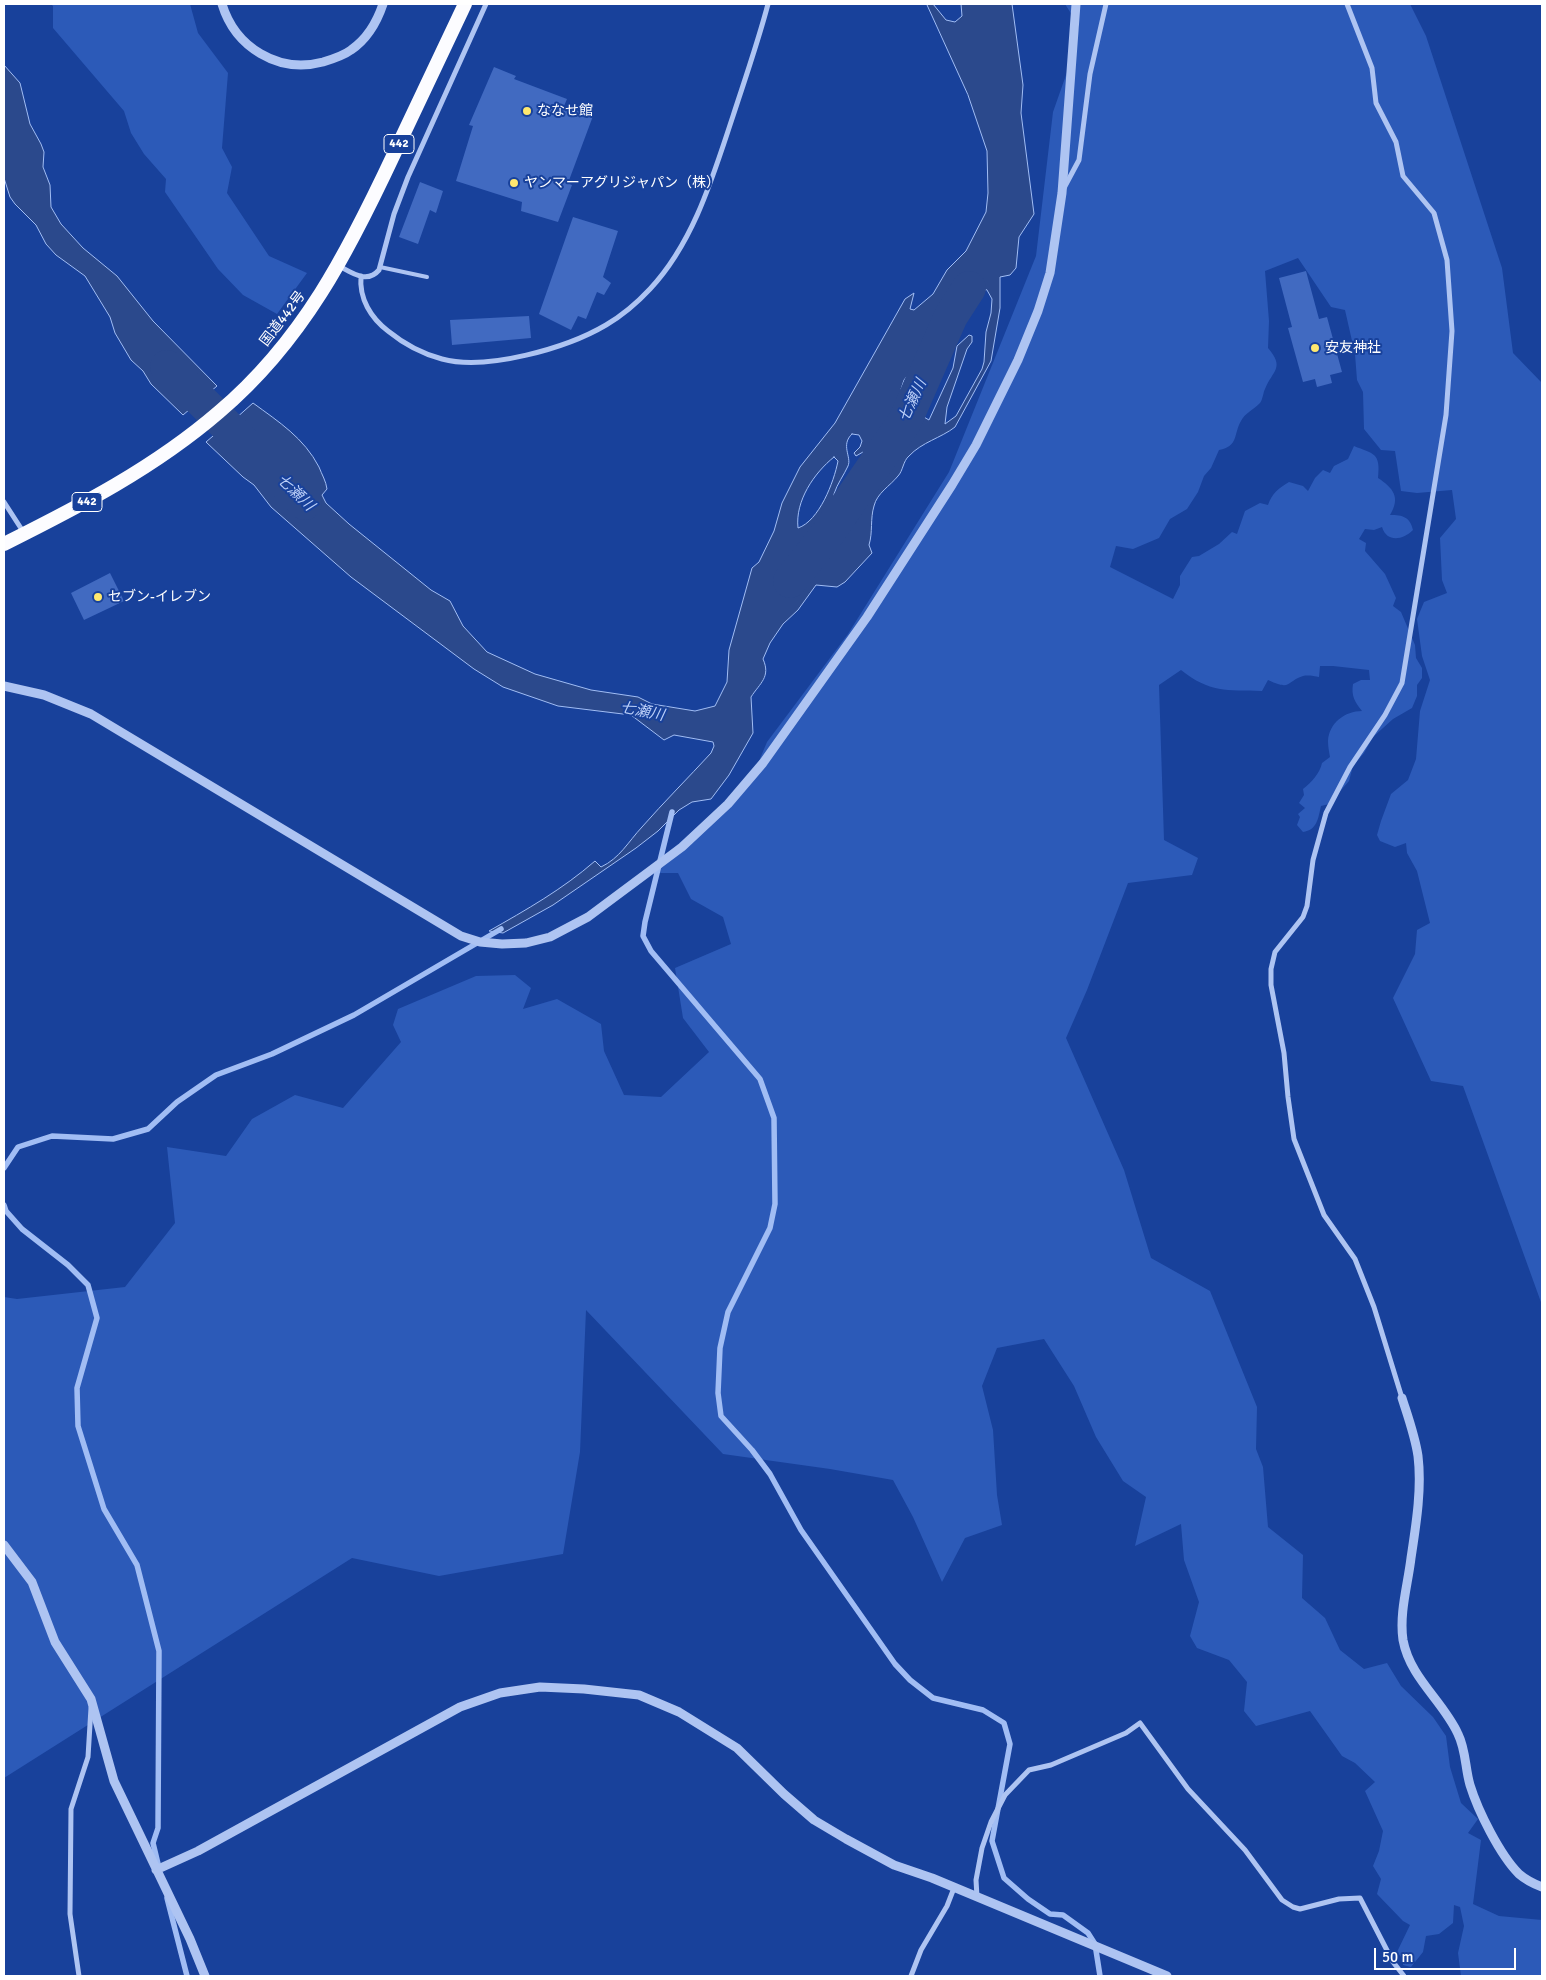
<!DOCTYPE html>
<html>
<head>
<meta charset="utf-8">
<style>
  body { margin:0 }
  #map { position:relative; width:1546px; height:1980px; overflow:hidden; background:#18419b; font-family:Signika,sans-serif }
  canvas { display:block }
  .frame { position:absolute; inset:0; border:5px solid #fff; pointer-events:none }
  .scale { position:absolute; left:1374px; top:1948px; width:142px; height:22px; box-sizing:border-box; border:2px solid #fff; border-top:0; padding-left:6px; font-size:15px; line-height:18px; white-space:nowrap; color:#fff; -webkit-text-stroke:4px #18419b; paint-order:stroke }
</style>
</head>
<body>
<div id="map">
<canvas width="1546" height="1980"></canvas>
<div class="frame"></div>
<div class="scale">50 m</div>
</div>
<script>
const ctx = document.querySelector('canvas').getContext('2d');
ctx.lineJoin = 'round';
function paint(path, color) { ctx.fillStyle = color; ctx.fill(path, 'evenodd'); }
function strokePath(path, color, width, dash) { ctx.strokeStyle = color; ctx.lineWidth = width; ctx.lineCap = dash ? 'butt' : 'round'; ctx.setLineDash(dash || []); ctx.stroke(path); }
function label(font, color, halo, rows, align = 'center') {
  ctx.font = font + ' Signika,"Noto Sans JP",sans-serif'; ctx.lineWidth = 4; ctx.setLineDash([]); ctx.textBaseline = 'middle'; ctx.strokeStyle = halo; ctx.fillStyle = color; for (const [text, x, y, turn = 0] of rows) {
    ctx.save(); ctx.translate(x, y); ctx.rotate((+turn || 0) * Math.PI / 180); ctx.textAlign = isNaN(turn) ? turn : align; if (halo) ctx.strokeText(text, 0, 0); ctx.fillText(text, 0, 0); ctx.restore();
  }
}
const green = new Path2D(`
  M51,4H190L198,33L228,73L222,148L232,167L227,193L269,256L307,273L277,314L243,295L218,269L165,192L166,179L144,154L131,133L124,111L53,28V6Z
  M1065,4H1410L1426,36L1502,268L1513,353L1542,383V1305L1463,1086L1431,1081L1393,998L1415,954L1417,930L1430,923L1417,871L1407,853L1406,843L1395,847L1380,841L1377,835L1381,821L1391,794L1408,780L1416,759L1420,711L1430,680L1422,656L1417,619L1424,602L1447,593L1442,580L1440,538L1456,519L1452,490L1417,493L1401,491L1395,451L1381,450L1364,429L1363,392L1357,380L1355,354L1345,310L1331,307L1298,258L1265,271L1269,321L1268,348C1285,368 1273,370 1265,389C1263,393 1263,399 1260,403C1253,410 1245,413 1241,421C1233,435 1239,446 1219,450L1211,468L1204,476L1198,492L1187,509L1170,519L1159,538L1133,549L1116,546L1110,567L1173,599L1180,585V576L1192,557L1199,556L1219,544L1232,532L1237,534L1245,511L1260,503L1268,505C1272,493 1279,488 1289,482L1303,486L1308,491L1315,478L1323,470L1330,473L1334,466L1348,459L1354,446C1373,454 1381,452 1378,478C1393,488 1401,497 1390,515C1403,515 1410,517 1413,530C1403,540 1387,543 1382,527L1374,530L1365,529L1359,539L1366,543L1365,551L1385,574L1396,598L1393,606L1401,612L1415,645L1416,658L1422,668V678L1417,685V696L1412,708L1393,719L1373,737L1364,753L1353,766L1349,781L1329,804L1321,806C1318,819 1317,830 1303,832L1297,825L1300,817L1298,814L1305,808L1299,803L1304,795L1303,789C1311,783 1320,773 1322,763L1330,757C1329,752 1328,746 1328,741C1329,723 1345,711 1362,711C1355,702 1351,696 1353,684L1361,680H1370L1369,670L1333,666H1320L1319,677C1314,676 1308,675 1303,676C1285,682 1292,691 1268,680L1262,691C1226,690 1210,693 1181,670L1159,685L1164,840L1198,858L1192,875L1128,883L1087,990L1066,1038L1124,1170L1151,1258L1210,1291L1257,1407L1256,1449L1263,1467L1268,1527L1303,1555L1302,1598L1325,1618L1340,1650L1364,1669L1387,1663L1401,1686L1433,1717L1446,1736L1450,1767L1461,1803L1478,1819L1468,1833L1481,1840L1473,1904L1499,1916L1542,1920V1976H1461L1458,1953L1464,1926L1460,1907L1454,1905L1453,1923L1439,1934L1426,1936L1423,1952L1411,1967L1403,1965L1402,1958L1397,1952L1410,1925L1403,1921L1377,1894L1381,1879L1373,1866L1379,1851L1383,1831L1365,1791L1375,1782L1355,1763L1342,1756L1310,1711L1256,1726L1244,1711L1247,1682L1229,1660L1197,1648L1190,1636L1199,1602L1184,1560L1181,1524L1135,1546L1146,1497L1123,1481L1096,1437L1074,1386L1044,1339L997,1348L982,1386L993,1430L997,1495L1002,1525L965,1538L942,1582L913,1517L893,1480L830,1469L723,1454L586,1310L580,1452L563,1554L439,1576L352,1558L4,1778V1297L17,1299L125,1287L175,1223L167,1147L226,1156L252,1119L295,1095L343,1108L401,1042L393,1025L398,1009L476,976L515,975L531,988L523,1009L557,999L601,1024L604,1051L624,1095L661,1097L709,1052L683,1018L675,968L731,944L723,917L691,899L678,873H655L653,866L751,780L767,742L848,634L949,472L1036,256L1053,112L1072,58L1079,26Z`);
const water = new Path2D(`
  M927,4H933L946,20L955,22L962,16L961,4H1012L1023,85L1021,113L1034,214L1019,237L1016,268L1010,275L1000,277V308L991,361L955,427C941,438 922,442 909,456C903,461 903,471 898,476C890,486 877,493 874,506C870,519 873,532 869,545L872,553L845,582L837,587L816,585L798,610L783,624L770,643L763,659C771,677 760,683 751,697L753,733L729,775L711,799L692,802L679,810L658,831L636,848L553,905L503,933L489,931C526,910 563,889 595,861L601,867C620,858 628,842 642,827C664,802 688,778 711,753L714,746L713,742L674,735L664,740L631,715L558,706L503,687L474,669L351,577L271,507L254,485L243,477L206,442L220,430L255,463L285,477L286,471L283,461L235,419L253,403C279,422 304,438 319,467C322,475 326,481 327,489L322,495L326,503L349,524L431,590L450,601L463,626L487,652L535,674L591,690L638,697L652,704L695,711L715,706L727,682L729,650L752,568L759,562L774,531L782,503L800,467L835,423L905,299L914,293L910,309L914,310L933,294L947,270L966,251L986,212L988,193L987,151L968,95ZM987,290L992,299L991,313L986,332L984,362L982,369L956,416L945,424L947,407L967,349L972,342V336L969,335L957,346L953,368L929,420C915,413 909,401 901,389L904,380L961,307L977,292ZM852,434L859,435L862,441L860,447L854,453L856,456L863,452L866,458L852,511L818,570L813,572L810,569L811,563C818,545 827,528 832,509C834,504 833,499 834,494C837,484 844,475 848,466C852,457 840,445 852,434ZM834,457L838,461C834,482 819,521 798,528C795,501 814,473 834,457Z
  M4,65L20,83L30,124L41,144L44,152L43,167L50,185L51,207L61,224L83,248L117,276L153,321L217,386L183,415L151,384L143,371L131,360L115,333L110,317L85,276L56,255L46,244L36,225L15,204L10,197L4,178Z`);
const stream = new Path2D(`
  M672,812L645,922L643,936L651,951L760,1079L774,1118L775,1204L770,1228L728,1312L720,1348L718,1393L721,1416L752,1450L770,1474L801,1530L895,1664L910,1680L933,1698L983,1710L1004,1723L1010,1744L992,1841L1004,1878L1028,1899L1050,1914L1063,1915L1088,1933L1095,1944L1100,1976
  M4,1168L18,1147L52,1136L113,1139L148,1129L177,1102L216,1075L272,1054L354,1015L501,929
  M4,1205L6,1211L22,1229L68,1265L88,1285L97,1318L77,1388L78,1426L104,1509L137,1565L159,1651L158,1828L153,1843L159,1868
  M167,1898L187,1976`);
const river = new Path2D(`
  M167,367L305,503
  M790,581L828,533L905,421L951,316L969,288`);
const building = new Path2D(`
  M494,67L516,76L514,79L567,99L564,106L593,116L568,183L572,185L558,222L521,211L522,202L456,181L473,126L469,125Z
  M420,182L443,191L436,213L430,210L418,244L399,237Z
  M573,217L618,231L603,277L611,283L604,295L597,292L586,319L578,316L571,330L539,314Z
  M1306,271L1319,319L1327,317L1342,372L1330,375L1332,383L1317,387L1315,379L1303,382L1288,328L1292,327L1279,278Z
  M529,316L531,338L452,345L450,320Z
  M110,573L124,601L84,620L71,593Z`);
const service = new Path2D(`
  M380,267L427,277`);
const minor = new Path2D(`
  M1347,4L1372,68L1376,103L1396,142L1403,176L1434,213L1447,260L1452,331L1446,415L1402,683L1385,715L1350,767L1326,813L1313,860L1307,906L1303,917L1275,952L1271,969V985L1284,1053L1288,1097L1294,1139L1324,1215L1355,1259L1374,1307L1402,1398
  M1064,188L1079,160L1090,74L1106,4
  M339,266C352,273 367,284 379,270L394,214L408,177L486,4
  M361,276C359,299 371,318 388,331C404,344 423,354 442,359C487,371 567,348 606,325C623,315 637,303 650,289C694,242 713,176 733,116C745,79 758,42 768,4
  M4,502L24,533
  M977,1897L976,1880L982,1848L991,1822L1005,1795L1029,1770L1051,1765L1126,1733L1140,1723L1188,1789L1245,1850L1282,1900L1293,1907L1300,1909L1339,1899L1360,1898L1393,1962L1404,1976
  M79,1976L70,1914L71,1809L88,1757L91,1708
  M911,1976L921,1950L947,1906L954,1888`);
const tertiary = new Path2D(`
  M222,4C235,47 278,74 323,62C333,59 343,56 351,50C367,39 377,22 383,4
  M4,686L44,695L91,714L461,936L480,942L502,944L526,943L550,937L588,917L682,847L728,804L763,763L867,617L952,485L976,445L1018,360L1038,311L1050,273L1062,193L1076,4
  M1402,1398C1408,1417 1415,1436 1418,1456C1422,1489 1416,1525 1411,1558C1408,1584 1399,1613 1403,1640C1410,1678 1443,1701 1458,1734C1466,1750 1465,1768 1470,1785C1478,1811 1500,1855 1519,1874C1526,1880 1534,1884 1542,1887
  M4,1545L32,1582L55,1642L91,1699L114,1781L190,1939L205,1976
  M156,1870L198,1851L460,1707L500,1693L540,1687L584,1689L639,1695L679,1712L737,1748L784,1794L814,1820L846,1839L894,1865L932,1878L1167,1976`);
const trunk = new Path2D(`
  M4,544C80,506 154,468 219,412C303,341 348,252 394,154C418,104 441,54 465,4`);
const markers = [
  [527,111,5,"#ffe86f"],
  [514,183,5,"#ffe86f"],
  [1315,348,5,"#ffe86f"],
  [98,597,5,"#ffe86f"]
];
const shields = [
  [399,144,30],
  [87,502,30]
];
const shieldNames = [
  ["442",399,144],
  ["442",87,502]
];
const poiNames = [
  ["ななせ館",537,111],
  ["ヤンマーアグリジャパン（株）",524,183],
  ["安友神社",1325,348],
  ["セブン-イレブン",108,597]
];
const streetNames = [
  ["国道442号",283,319,-53]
];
const waterNames = [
  ["七瀬川",913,401,-65],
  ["七瀬川",295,493,44],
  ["七瀬川",642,712,11]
];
paint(green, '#2c5ab8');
paint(water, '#2b498c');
strokePath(water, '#a1bdf4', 1);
strokePath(stream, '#a1bdf4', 5.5);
strokePath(river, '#2b498c', 34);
paint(building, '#416ac1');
strokePath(service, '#aec4f2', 4);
strokePath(minor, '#aec4f2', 5);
strokePath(tertiary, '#aec4f2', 9);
strokePath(trunk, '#fcfcff', 14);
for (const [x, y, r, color] of markers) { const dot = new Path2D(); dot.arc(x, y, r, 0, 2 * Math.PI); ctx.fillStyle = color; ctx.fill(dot); strokePath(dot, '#18419b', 2); }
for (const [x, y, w] of shields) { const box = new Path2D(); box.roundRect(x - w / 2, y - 9.5, w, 19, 4); ctx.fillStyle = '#18419b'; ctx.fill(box); strokePath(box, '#fff', 1); }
label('bold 12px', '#fff', null, shieldNames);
label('14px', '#fff', '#18419b', poiNames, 'left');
label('14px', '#fff', '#18419b', streetNames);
label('italic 15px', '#bbcff8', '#18419b', waterNames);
</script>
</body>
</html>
